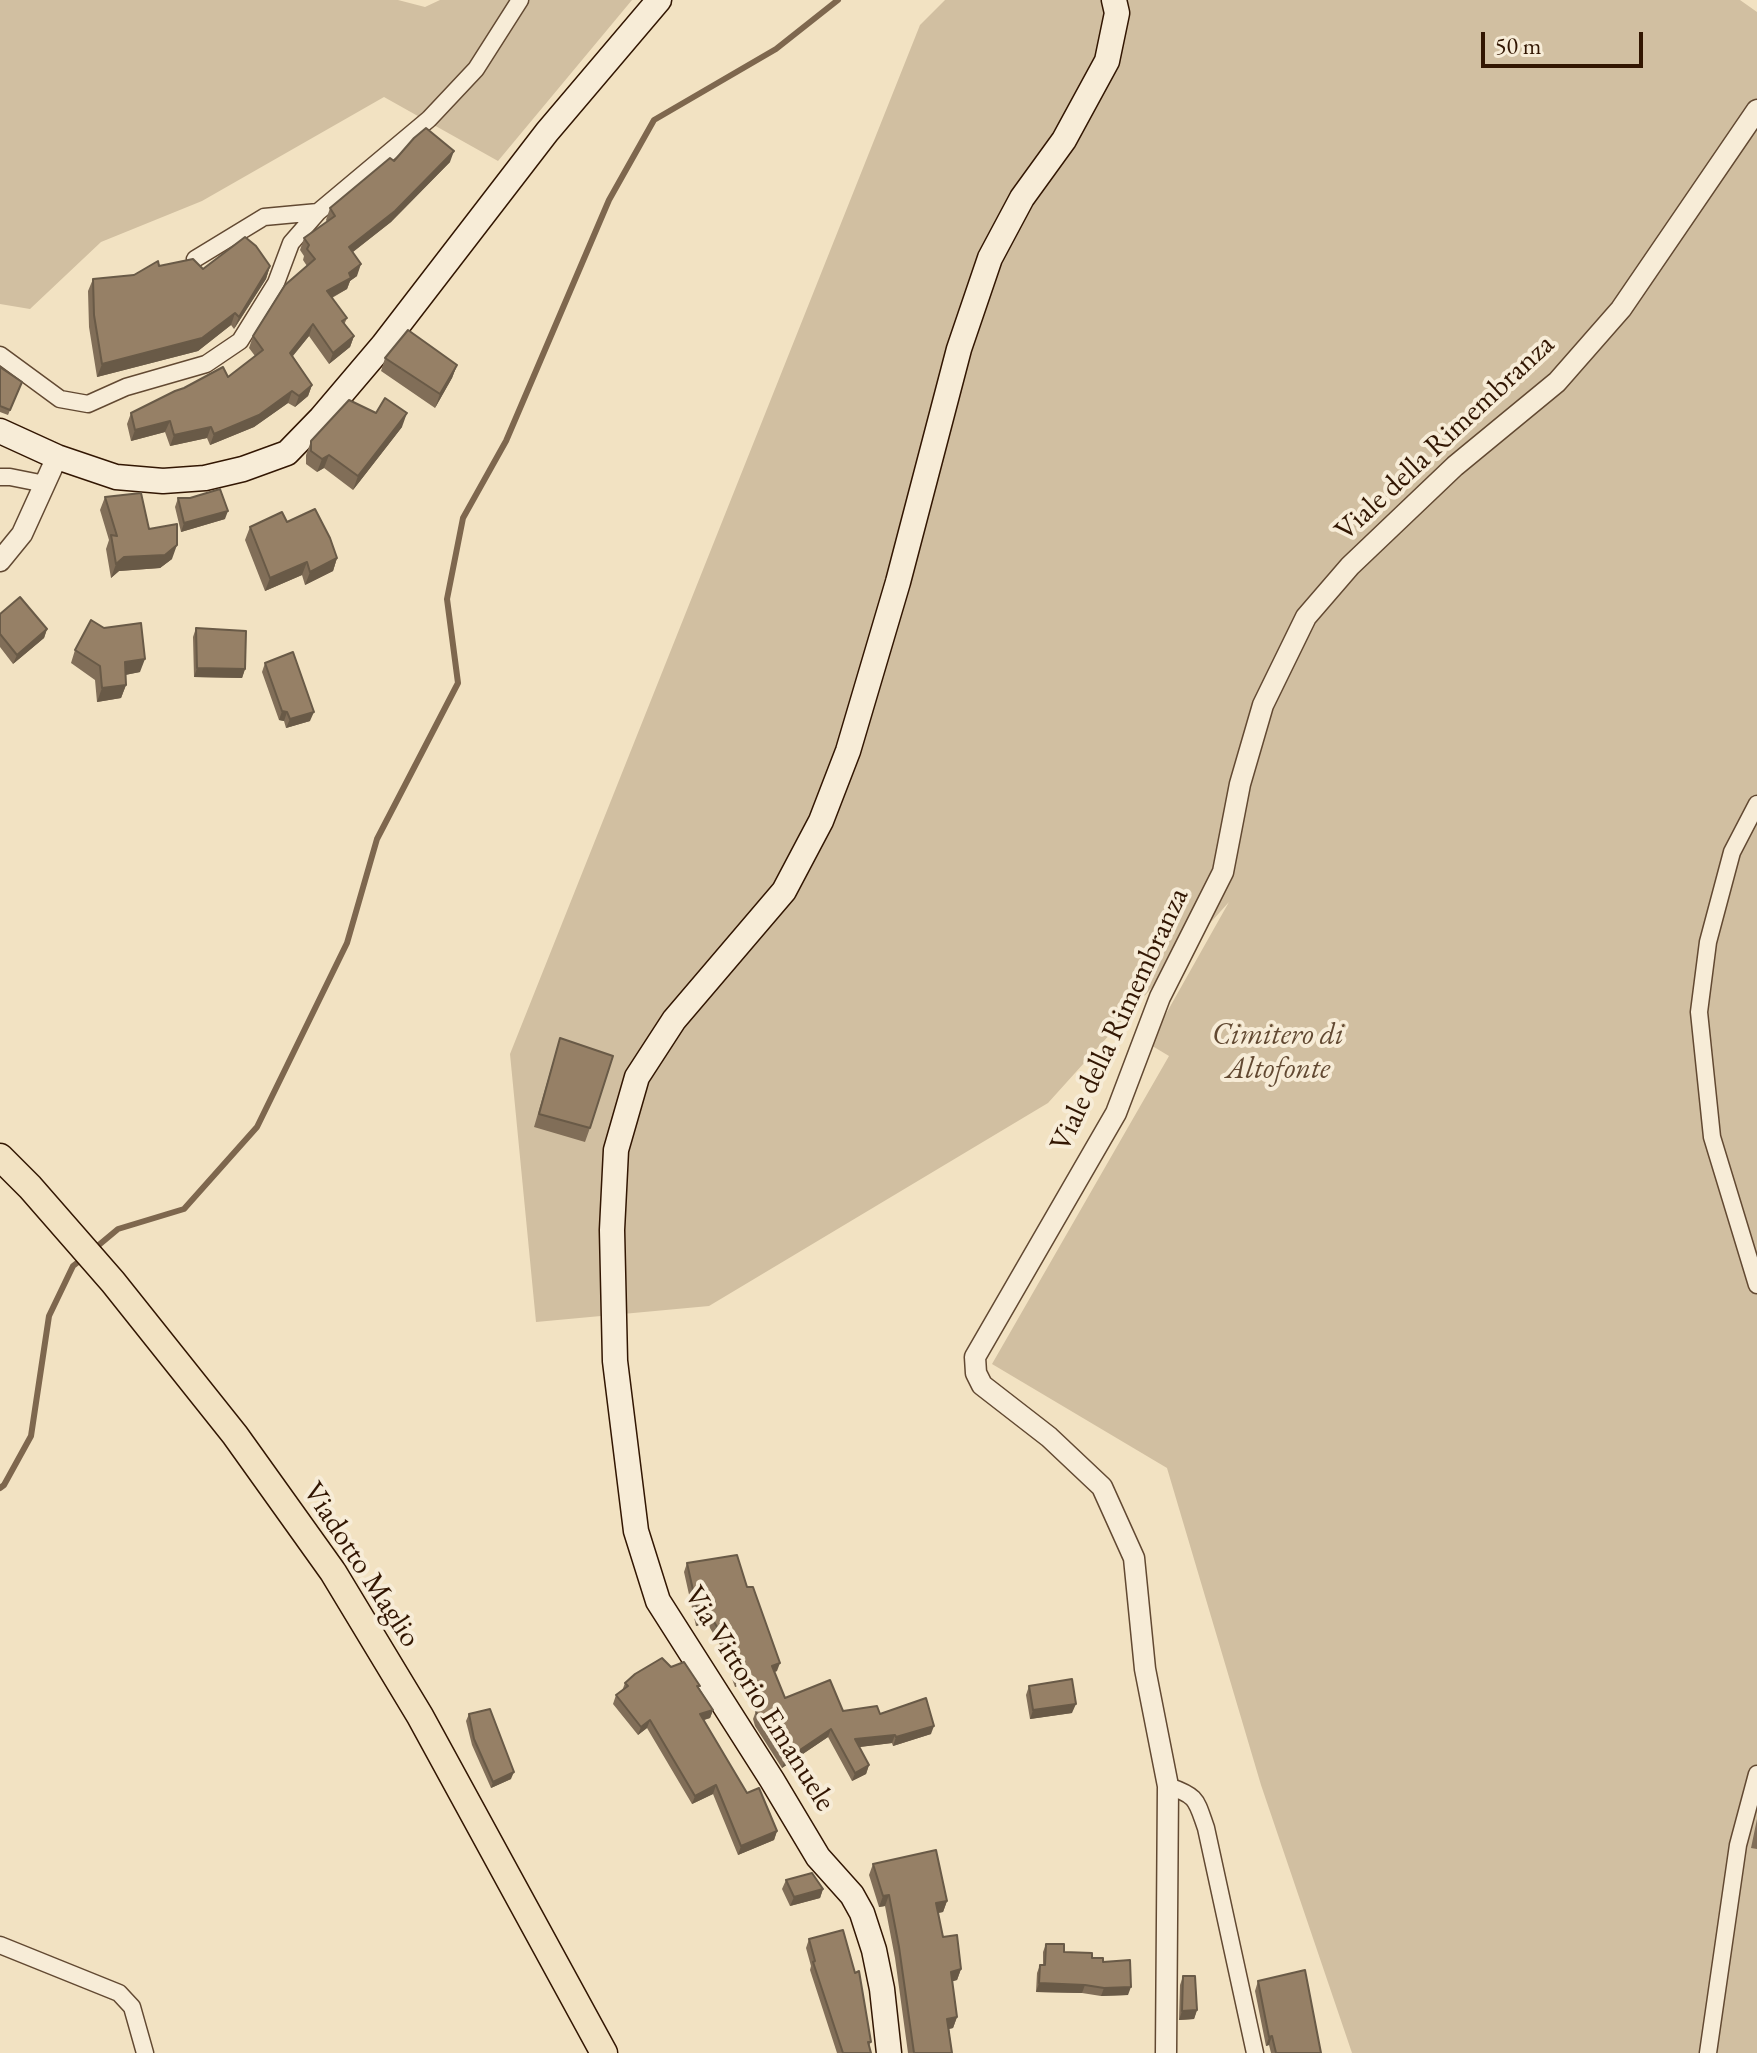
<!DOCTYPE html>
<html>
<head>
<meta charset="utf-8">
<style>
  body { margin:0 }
  #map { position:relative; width:1757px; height:2053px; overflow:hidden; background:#f2e2c2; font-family:"EB Garamond",serif }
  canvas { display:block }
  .scale { position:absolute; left:1481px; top:32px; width:162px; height:36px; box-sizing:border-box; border:4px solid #321602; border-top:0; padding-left:10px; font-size:24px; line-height:28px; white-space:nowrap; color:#321602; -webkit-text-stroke:6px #f7ecd7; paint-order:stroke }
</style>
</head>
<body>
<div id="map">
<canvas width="1757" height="2053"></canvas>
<div class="scale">50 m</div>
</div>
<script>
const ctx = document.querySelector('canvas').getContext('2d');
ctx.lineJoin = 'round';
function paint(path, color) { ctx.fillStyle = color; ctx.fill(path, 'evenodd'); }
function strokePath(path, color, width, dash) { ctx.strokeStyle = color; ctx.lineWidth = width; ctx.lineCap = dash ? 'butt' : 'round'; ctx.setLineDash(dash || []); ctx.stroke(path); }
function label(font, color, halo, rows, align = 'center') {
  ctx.font = font + ' "EB Garamond",serif'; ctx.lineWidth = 8; ctx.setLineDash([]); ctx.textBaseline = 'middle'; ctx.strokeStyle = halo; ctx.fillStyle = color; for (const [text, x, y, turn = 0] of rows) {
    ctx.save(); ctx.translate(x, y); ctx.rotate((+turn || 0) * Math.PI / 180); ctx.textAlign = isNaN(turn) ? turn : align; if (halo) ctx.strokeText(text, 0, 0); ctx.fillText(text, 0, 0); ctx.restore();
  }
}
const green = new Path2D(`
  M0,0H398L425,7L440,0H632L498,161L384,97L202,201L101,242L30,309L0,304Z
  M945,0H1740L1757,12V2053H1352L1261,1785L1167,1468L992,1364L1169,1056L1149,1044L1229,902L1048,1103L709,1306L536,1322L510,1054L920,25Z`);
const stream = new Path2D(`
  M94,1249L118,1229L184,1209L257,1127L347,943L377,839L458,683L447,599L463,518L506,441L609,200L654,120L776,49L838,0
  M0,1488L4,1485L31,1436L49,1316L73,1266L82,1259`);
const minor = new Path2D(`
  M195,259L264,217L318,212
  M0,355L60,399L88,404L126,387L206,364L240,341L276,283L291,243L318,212L429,119L476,69L520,0
  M0,477H10L45,484
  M1757,804L1732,852L1708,942L1699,1012L1712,1137L1757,1285
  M1168,1786C1198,1796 1196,1800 1206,1828L1255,2053
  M0,1945L119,1993L132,2007L145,2053
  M1708,2053L1738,1845L1757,1774`);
const tertiary = new Path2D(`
  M0,561L22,534L57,457
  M1166,2053L1168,1786L1145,1669L1134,1558L1102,1487L1049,1437L982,1385L976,1373L975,1357L1116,1113L1160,997L1223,872L1240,784L1263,705L1306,617L1350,566L1455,466L1557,382L1621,309L1757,110`);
const secondary = new Path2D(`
  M0,431L57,457L116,477L163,481L205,478L243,469L287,453L321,418L383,345L547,132L659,0
  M889,2053L882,1989L874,1950L862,1913L852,1895L818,1857L772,1780L658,1601L636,1531L615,1361L612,1230L616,1150L637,1077L674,1020L784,891L821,821L848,751L898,582L959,349L990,258L1022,198L1064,140L1107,61L1117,13L1114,0`);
const primary = new Path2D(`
  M0,1157L30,1187L113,1282L235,1435L333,1572L420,1716L604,2053`);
const wall = new Path2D(`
  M394,161L450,162L391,222L353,252L357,276L350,281L347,289L332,298L347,318L344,325L354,336L350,347L329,364L309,336L293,356L312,385L308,396L295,407L288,403L254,427L210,445L207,438L170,446L165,432L131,441L127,424L131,413L228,377L255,356L249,348L253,336L307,266L303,260L304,256L300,250L304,238L327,222L326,220L330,208Z
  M159,266L203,269L270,266L266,279L234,329L231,325L198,351L97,377L89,327L88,291L93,279L134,275Z
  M385,358L457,365L452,378L435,408L381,371Z
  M0,367L22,382L8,415L0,412Z
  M402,427L353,490L324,468L317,472L306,464V455L311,441Z
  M105,497L149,529L172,559L160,568L119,571L111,578L106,549L109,540L100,510Z
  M178,498H190L225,519L181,532L175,507Z
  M287,522L337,558L333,571L305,585L302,575L265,591L245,540L250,527Z
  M0,614L47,629L44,638L13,664L0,647Z
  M196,628L245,669L242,678L194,677L193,637Z
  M75,650L140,672L125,675L126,685L121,698L97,702L95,680L71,663Z
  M265,663L310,721L286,728L284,721L279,720L262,672Z
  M560,1038L590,1128L585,1142L534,1127Z
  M687,1563L747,1587L777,1671L774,1672L785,1698L843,1711L880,1714L931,1734L893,1746L892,1743L859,1747L869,1765L866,1774L852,1781L828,1737L782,1768L755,1726L753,1719L756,1711L741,1684L735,1687L720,1645L707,1623L696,1626L684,1572Z
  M671,1667L699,1689L713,1710L710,1718L704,1720L747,1793L777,1831L774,1840L738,1855L713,1794L692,1804L647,1728L638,1735L613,1704L616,1695L622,1691L625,1683Z
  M1029,1686L1072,1713L1030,1719L1026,1695Z
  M469,1714L511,1779L491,1788L472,1745L466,1721Z
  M1757,1819V1849L1751,1848Z
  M873,1864L947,1901L943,1912L938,1913L943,1937L961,1969L957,1980L952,1981L957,2017L953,2028L949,2029L952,2053H908L895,1958L885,1906L879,1907L869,1875Z
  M786,1880L823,1889L820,1898L790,1906L782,1889Z
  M809,1939L871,2042L869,2046L871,2053H837L810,1970L811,1966L806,1948Z
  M1046,1944L1064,1952L1103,1962L1128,1995L1101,1996L1082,1993L1036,1992L1037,1973L1040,1965H1043V1952Z
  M1183,1976L1197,2010L1194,2019L1179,2020L1180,1985Z
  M1258,1981L1314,2021L1321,2053H1271L1269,2045L1266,2046L1255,1991Z`);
const shadedWall = new Path2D(`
  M454,151L450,162L391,222L345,258L349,247Z
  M361,264L357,276L350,281L347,289L323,302L327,291Z
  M270,266L266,279L234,329L239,317Z
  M235,313L231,325L198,351L97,377L102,364Z
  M313,324L309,336L286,364L290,353Z
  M354,336L350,347L329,364L333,353Z
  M457,365L452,378L435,408L440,394Z
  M312,385L308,396L295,407L299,396Z
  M292,391L288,403L254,427L210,445L214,434Z
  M407,413L402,427L353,490L358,476Z
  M170,421L165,432L131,441L135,430Z
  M211,427L207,438L170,446L174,435Z
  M329,455L324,468L317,472L322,459Z
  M228,511L225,519L181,532L184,523Z
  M177,545L172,559L160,568L119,571L111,578L116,564L124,557Z
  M337,558L333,571L305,585L310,572Z
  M307,562L302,575L265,591L270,578Z
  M47,629L44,638L13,664L17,655Z
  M145,659L140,672L120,676L125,662Z
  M197,668L245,669L242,678L194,677Z
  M126,685L121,698L97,702L102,688Z
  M282,711L287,712L284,721L279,720Z
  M314,712L310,721L286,728L290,719Z
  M710,1615L707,1623L696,1626L699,1617Z
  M780,1663L777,1671L769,1674L772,1666Z
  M744,1676L741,1684L735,1687L738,1678Z
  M1076,1704L1072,1713L1030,1719L1033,1710Z
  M713,1710L710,1718L697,1722L700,1714Z
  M650,1720L647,1728L638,1735L641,1727Z
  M934,1726L931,1734L893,1746L896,1737Z
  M831,1729L828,1737L782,1768L785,1760Z
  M895,1735L892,1743L852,1748L855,1739Z
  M869,1765L866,1774L852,1781L855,1773Z
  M514,1772L511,1779L491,1788L493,1782Z
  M716,1785L713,1794L692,1804L695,1796Z
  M777,1831L774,1840L738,1855L741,1846Z
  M823,1889L820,1898L790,1906L794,1897Z
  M889,1895L885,1906L879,1907L883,1896Z
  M947,1901L943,1912L932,1914L936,1903Z
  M961,1969L957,1980L947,1983L951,1972Z
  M1039,1983L1085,1985L1082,1993L1036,1992Z
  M1131,1987L1128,1995L1101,1996L1104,1988Z
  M1197,2010L1194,2019L1179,2020L1182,2011Z
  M957,2017L953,2028L943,2030L947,2019Z
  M1272,2036L1269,2045L1266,2046L1269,2037Z`);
const building = new Path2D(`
  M426,128L454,151L395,211L349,247L361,264L349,273L351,278L327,291L347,318L342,321L354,336L333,353L313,324L290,353L312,385L299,396L292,391L259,415L214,434L211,427L174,435L170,421L135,430L131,413L175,391L184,388L223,367L228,377L263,350L253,336L285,285L315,259L307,249L309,245L304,238L335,216L330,208L390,158L394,161L414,138Z
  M245,237L256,246L270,266L239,317L235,313L202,338L102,364L94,315L93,279L134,275L158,261L159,266L193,259L203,269Z
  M408,330L457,365L440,394L385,358Z
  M0,367L22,382L10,410L0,406Z
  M385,398L407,413L358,476L329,455L322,459L311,451V441L349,400L376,413Z
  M220,489L228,511L184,523L178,498H190Z
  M141,493L149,529L177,524V545L165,555L124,557L116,564L111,535L117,536L105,497Z
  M315,509L330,538L337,558L310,572L307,562L270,578L250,527L282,512L287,522Z
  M20,597L47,629L17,655L0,634V614Z
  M91,620L104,628L141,623L145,659L125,662L126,685L102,688L100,666L75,650Z
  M196,628L246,631L245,669L197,668Z
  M293,652L314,712L290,719L287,712L282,711L265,663Z
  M560,1038L613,1056L590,1128L539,1114Z
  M737,1555L747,1587H753L780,1663L772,1666L785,1698L830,1680L843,1711L877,1706L880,1714L926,1698L934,1726L896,1737L895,1735L855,1739L869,1765L855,1773L831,1729L785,1760L758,1717L756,1711L762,1708L744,1676L738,1678L723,1637L710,1615L699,1617L687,1563Z
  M662,1658L671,1667L684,1662L700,1686H697L713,1710L700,1714L747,1793L759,1788L777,1831L741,1846L716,1785L695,1796L650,1720L641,1727L616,1695L628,1686L625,1683L635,1674Z
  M1072,1679L1076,1704L1033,1710L1029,1686Z
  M490,1709L514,1772L493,1782L474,1739L469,1714Z
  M936,1850L947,1901L936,1903L943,1937L957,1935L961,1969L951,1972L957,2017L947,2019L952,2053H914L899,1947L889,1895L883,1896L873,1864Z
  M812,1873L823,1889L794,1897L786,1880Z
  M843,1930L855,1973L859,1971L871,2042H868L871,2053H843L813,1962L815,1961L809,1939Z
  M1046,1944H1064V1952L1092,1953V1958H1103V1962L1130,1960L1131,1987L1104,1988L1085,1985L1039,1983L1040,1965H1045Z
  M1305,1970L1321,2053H1276L1272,2036L1269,2037L1258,1981Z
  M1183,1976H1195L1197,2010L1182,2011Z`);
const streetNames = [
  ["Viale della Rimembranza",1445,438,-43],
  ["Viale della Rimembranza",1120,1020,-65],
  ["Viadotto Maglio",361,1565,57],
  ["Via Vittorio Emanuele",759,1699,58]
];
const parkNames = [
  ["Cimitero di",1278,1036],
  ["Altofonte",1278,1070]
];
paint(green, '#d1bfa1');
strokePath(stream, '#7e674e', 6);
strokePath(minor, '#624932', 19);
strokePath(tertiary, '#624932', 23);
strokePath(secondary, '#321602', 27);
strokePath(primary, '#321602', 29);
strokePath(minor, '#f7ecd7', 16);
strokePath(tertiary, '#f7ecd7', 20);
strokePath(secondary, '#f7ecd7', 24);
strokePath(primary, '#f2e2c2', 26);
paint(wall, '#816e58');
paint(shadedWall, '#695a47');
paint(building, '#968066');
strokePath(building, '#695a47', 2);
label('30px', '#321602', '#f7ecd7', streetNames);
label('italic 30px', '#624932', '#f7ecd7', parkNames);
</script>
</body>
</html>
